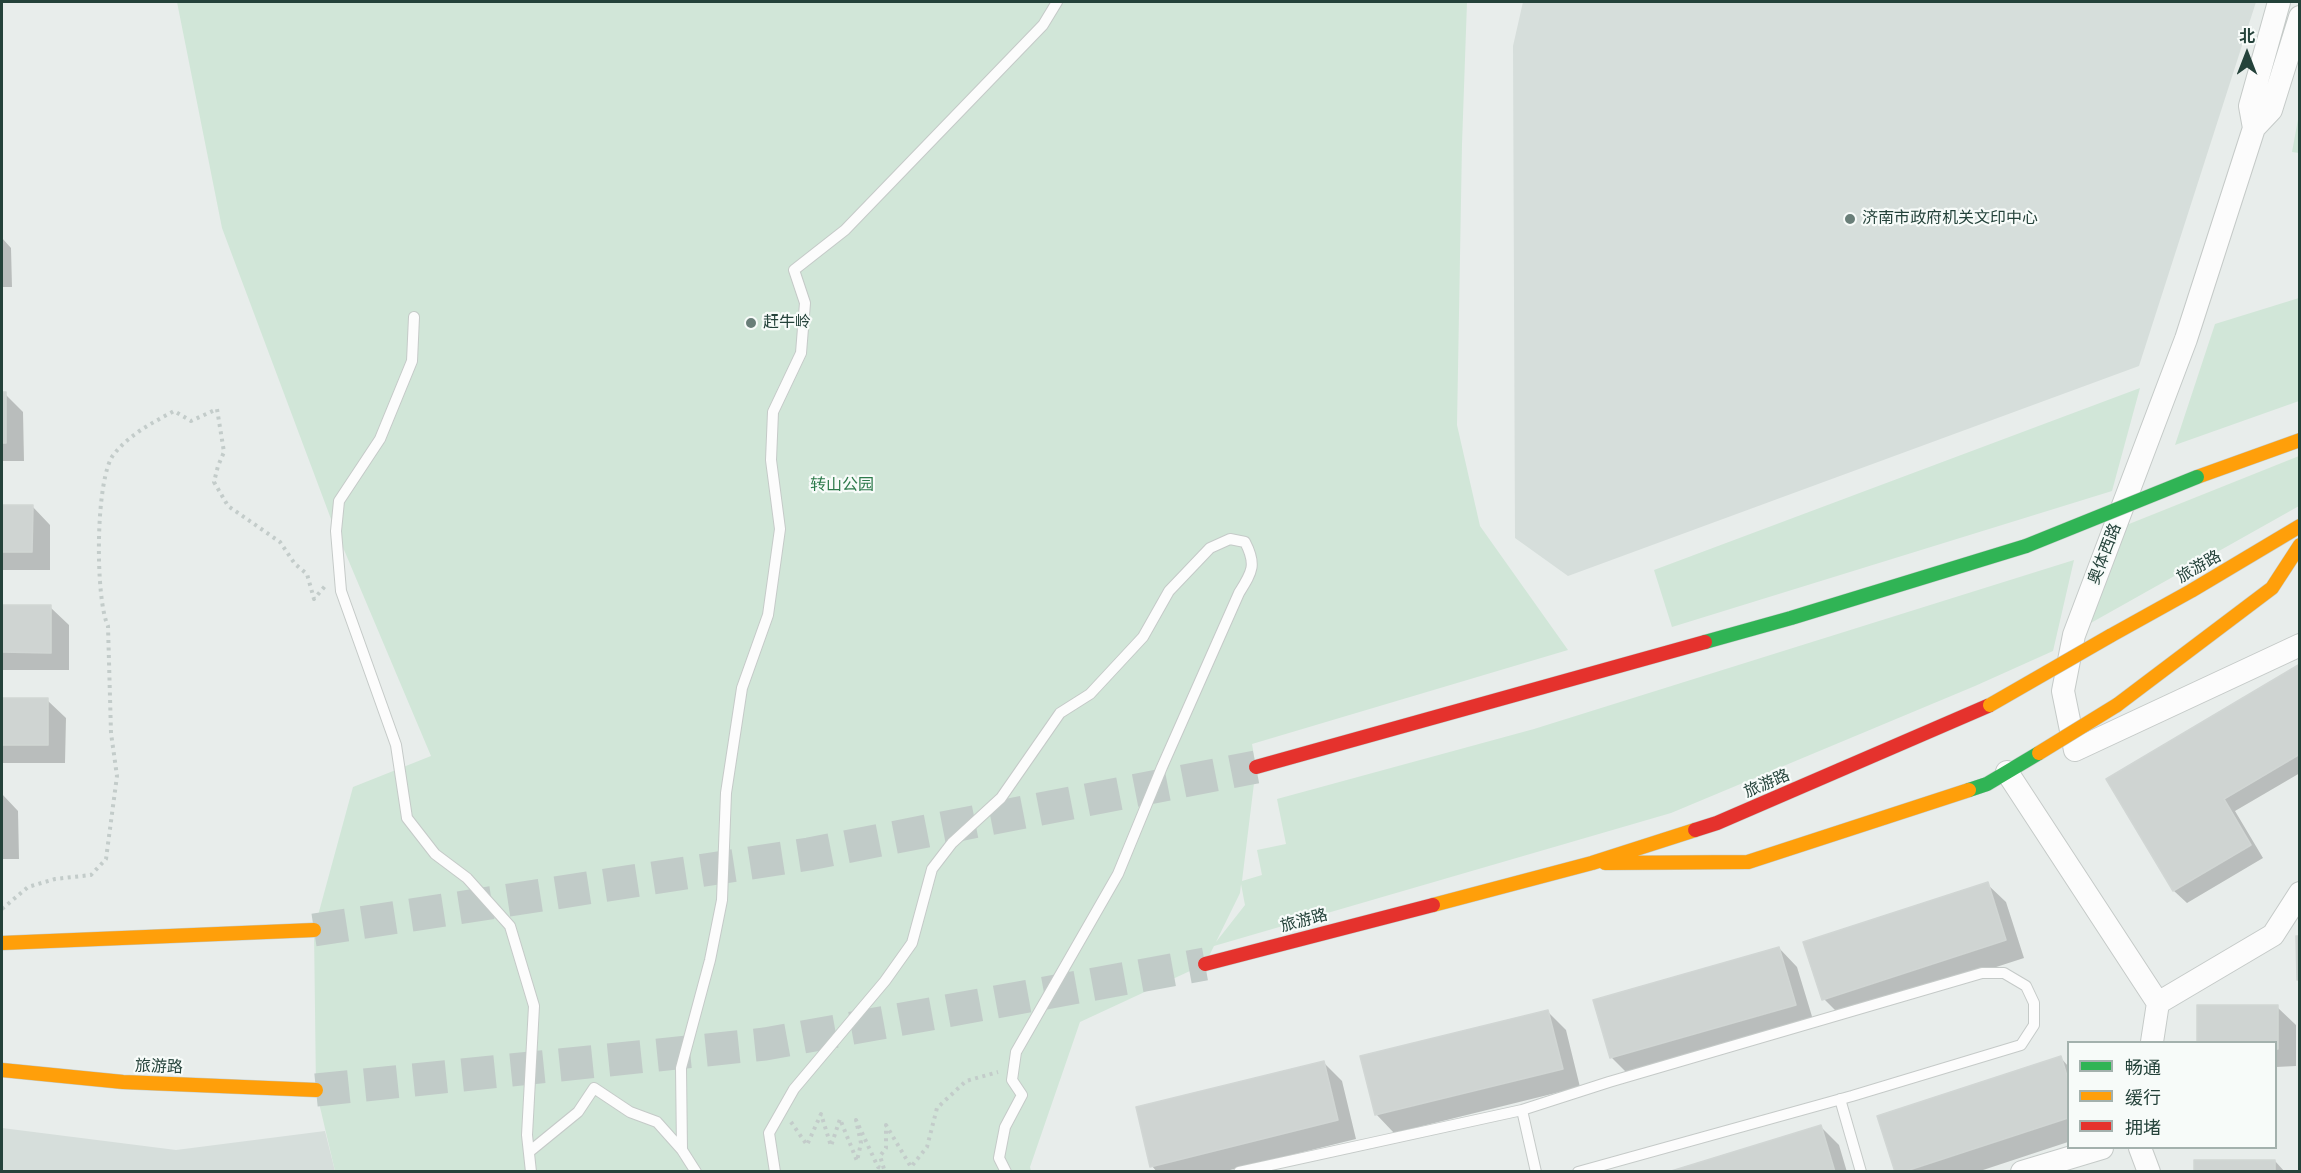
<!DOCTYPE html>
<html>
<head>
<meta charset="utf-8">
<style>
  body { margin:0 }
  #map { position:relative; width:2301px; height:1173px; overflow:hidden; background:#e8edeb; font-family:Manrope,"Noto Sans SC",sans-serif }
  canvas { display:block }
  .frame { position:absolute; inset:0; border:3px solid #24423a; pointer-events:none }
  .legend { position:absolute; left:2067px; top:1041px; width:210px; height:108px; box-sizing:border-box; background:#f7fbf9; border:2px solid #a3b1ad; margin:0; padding:8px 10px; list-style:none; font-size:18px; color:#24423a }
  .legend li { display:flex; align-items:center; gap:12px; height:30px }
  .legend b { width:30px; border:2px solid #a3b1ad }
  .north { position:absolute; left:2217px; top:24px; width:60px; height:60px; -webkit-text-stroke:4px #f7fbf9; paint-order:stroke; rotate:0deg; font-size:16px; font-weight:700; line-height:24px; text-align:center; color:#24423a }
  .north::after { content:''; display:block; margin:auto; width:21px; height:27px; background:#24423a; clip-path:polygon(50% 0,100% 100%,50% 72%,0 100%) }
</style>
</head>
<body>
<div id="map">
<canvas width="2301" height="1173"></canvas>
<div class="frame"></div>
<ul class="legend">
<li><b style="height:8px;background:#30b455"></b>畅通</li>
<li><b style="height:8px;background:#ff9f0a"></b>缓行</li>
<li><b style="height:8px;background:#e5322d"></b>拥堵</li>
</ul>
<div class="north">北</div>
</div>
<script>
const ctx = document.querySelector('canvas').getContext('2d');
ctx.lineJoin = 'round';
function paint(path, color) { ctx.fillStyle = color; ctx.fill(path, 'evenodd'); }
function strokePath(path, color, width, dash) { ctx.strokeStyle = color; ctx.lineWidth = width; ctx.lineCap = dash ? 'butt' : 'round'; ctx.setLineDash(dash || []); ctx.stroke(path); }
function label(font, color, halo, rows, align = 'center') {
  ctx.font = font + ' Manrope,"Noto Sans SC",sans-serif'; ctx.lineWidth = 4.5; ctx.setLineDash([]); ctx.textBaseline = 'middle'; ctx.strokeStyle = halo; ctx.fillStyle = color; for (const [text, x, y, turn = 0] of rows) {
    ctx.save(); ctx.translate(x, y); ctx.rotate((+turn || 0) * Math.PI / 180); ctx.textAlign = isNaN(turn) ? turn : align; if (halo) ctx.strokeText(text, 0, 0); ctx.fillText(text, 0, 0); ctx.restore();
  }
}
const built = new Path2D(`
  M1523,2H2256L2139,366L1568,576L1515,538L1513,46Z
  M2,1128L176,1150L325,1131L335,1171H2Z`);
const green = new Path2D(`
  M177,2H1467L1462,144L1457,425L1480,526L1568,650L1252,744L1256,767L1242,881L1262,875L1257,850L1286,844L1277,799L1534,729L2074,560L2053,651L1975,686L1671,813L1214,946L1205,964L1080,1022L1030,1167L1031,1171H335L316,1090L314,930L353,787L431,756L331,519L222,228ZM1241,884L1245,905L1216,942L1240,893Z
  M2299,114V153L2292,152Z
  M2299,298V401L2175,445L2215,324Z
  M2140,388L2112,491L1672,627L1654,570Z
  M2299,456V506L2089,624L2124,526Z`);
const shadow = new Path2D(`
  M2,238L11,248L12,287H2Z
  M2,394H5L23,412L24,461H2Z
  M2,506H32L50,525V570H2Z
  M2,607H50L69,625V670H2Z
  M2300,666V773L2235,811L2263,858L2187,903L2174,891L2108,780Z
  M2,699L47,700L66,718L65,763H2Z
  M2,794L18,811L19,859H2Z
  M1987,884L2006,902L2024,958L1842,1017L1824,999Z
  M1779,948L1797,967L1814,1023L1630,1076L1612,1058L1595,1001Z
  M2198,1007H2277L2296,1025V1066L2276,1067V1042H2198Z
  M1548,1012L1566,1030L1580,1087L1394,1133L1376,1114Z
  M2061,1058L2068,1066V1142L1977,1172H1897Z
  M1324,1063L1342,1081L1356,1139L1222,1172H1157L1152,1166Z
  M1821,1127L1839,1145L1847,1172H1673Z
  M2275,1161L2285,1172H2195Z`);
const building = new Path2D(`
  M2,392H6V443H2Z
  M2,505H33L32,552H2Z
  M2,605H51V653L2,652Z
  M2300,664V754L2224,799L2251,845L2173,891L2106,779Z
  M2,698H48V745H2Z
  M1988,882L2006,940L1822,1000L1803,942Z
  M2296,936H2300V980H2297Z
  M1779,947L1796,1005L1610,1058L1593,1000Z
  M2197,1005H2278V1049H2276V1042H2197Z
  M1548,1010L1563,1069L1375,1115L1360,1056Z
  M2061,1056L2068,1079V1118L1903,1172H1895L1877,1116Z
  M1324,1061L1338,1120L1150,1167L1136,1107Z
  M1821,1125L1835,1172H1668Z
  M2194,1160H2275V1172H2194Z`);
const primaryTunnel = new Path2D(`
  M314,930L809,854L1256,767
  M316,1090L765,1044L1205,964`);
const path = new Path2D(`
  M2,909L28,887L55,879L91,875L106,859L117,776L111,733L108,626C95,599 95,477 114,454C130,434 152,423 174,411L191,421L217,409L224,452L218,466L214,482L228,506L280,542L295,564L307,574L314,599L326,585
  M791,1122L807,1145L821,1114L831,1146L840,1119L857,1161L861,1143L856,1120L878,1167L884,1169L880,1156L886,1148V1125L911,1167L927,1147L937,1108L966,1081L998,1072`);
const lane = new Path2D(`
  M414,317L412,361L380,439L339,501L336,531L341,591L396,745L407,818L435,854L467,878L510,926L534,1006L527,1135L531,1172
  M1840,1099L1861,1172
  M1522,1110L1536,1172
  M682,1150L681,1068L710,960L722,900L726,793L742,688L768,615L780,529L771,460L773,412L801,353L805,303L794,270L845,230L1043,25L1057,2
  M529,1152L578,1112L594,1088L630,1112L657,1122L682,1150L696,1172
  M775,1172L769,1133L794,1089L885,981L912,943L932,869L952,843L1001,798L1060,713L1090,694L1143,637L1169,591L1210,548L1230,539L1245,542C1257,565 1252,572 1239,593L1162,767L1118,874L1016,1052L1012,1080L1022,1095L1005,1127L999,1158L1006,1172
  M1239,1172L1522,1110L1609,1082L1982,973H2004L2026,986L2034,1003V1025L2021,1045L1852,1096L1578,1172`);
const street = new Path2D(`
  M2300,17L2271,110L2254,128L2186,339L2074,635L2063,691L2075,750L2300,645
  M2254,128L2250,106L2279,2
  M2007,772L2158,1003L2152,1042
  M2158,1003L2273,935L2300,893
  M2140,1148L2149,1172
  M2022,1172L2102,1148`);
const fast = new Path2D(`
  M1705,642L1791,618L2026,546
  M1969,790L1987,784L2039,753`);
const slow = new Path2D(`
  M2197,477L2300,440
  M2110,636L2191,591L2300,526
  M2117,705L2272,588L2300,545
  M1605,863L1748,862L1969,790
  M1433,905L1592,863L1695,830
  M2,943L314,930
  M2,1070L123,1082L316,1090`);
const jam = new Path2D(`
  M1256,767L1705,642
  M1695,830L1717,823L1990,705
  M1205,964L1433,905`);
const fastBridge = new Path2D(`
  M2026,546L2197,477`);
const slowBridge = new Path2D(`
  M1990,705L2110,636
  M2039,753L2117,705`);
const markers = [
  [1850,219,6,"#697e78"],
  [751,323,6,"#697e78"]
];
const poiNames = [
  ["济南市政府机关文印中心",1862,219],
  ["赶牛岭",763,323]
];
const parkNames = [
  ["转山公园",842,486]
];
const streetNames = [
  ["奥体西路",2105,554,-69],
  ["旅游路",2199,567,-30],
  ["旅游路",1767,784,-23],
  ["旅游路",1304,921,-15],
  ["旅游路",159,1067,2]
];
paint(built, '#d6dedb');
paint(green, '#d1e6d8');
paint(shadow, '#0003');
paint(building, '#cfd4d2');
strokePath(building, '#d1d6d4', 1.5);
strokePath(primaryTunnel, '#c1cbc8', 33, [33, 16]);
strokePath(lane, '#c5cac8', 12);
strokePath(street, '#c5cac8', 24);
strokePath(fast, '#c3cbc8', 15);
strokePath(slow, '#c3cbc8', 15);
strokePath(jam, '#c3cbc8', 15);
strokePath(path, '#c3ccca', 4, [3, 4.5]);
strokePath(lane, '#fcfcfc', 10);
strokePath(street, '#fcfcfc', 22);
strokePath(fast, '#30b455', 14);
strokePath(slow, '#ff9f0a', 14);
strokePath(jam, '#e5322d', 14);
strokePath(fastBridge, '#c3cbc8', 15, []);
strokePath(slowBridge, '#c3cbc8', 15, []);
strokePath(fastBridge, '#30b455', 14);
strokePath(slowBridge, '#ff9f0a', 14);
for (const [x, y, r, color] of markers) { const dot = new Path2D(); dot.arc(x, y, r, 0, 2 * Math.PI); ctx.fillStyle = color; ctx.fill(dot); strokePath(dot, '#f7fbf9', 2); }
label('16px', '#24423a', '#f7fbf9', poiNames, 'left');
label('16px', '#2d7a4b', '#f7fbf9', parkNames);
label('16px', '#24423a', '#f7fbf9', streetNames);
</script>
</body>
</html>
